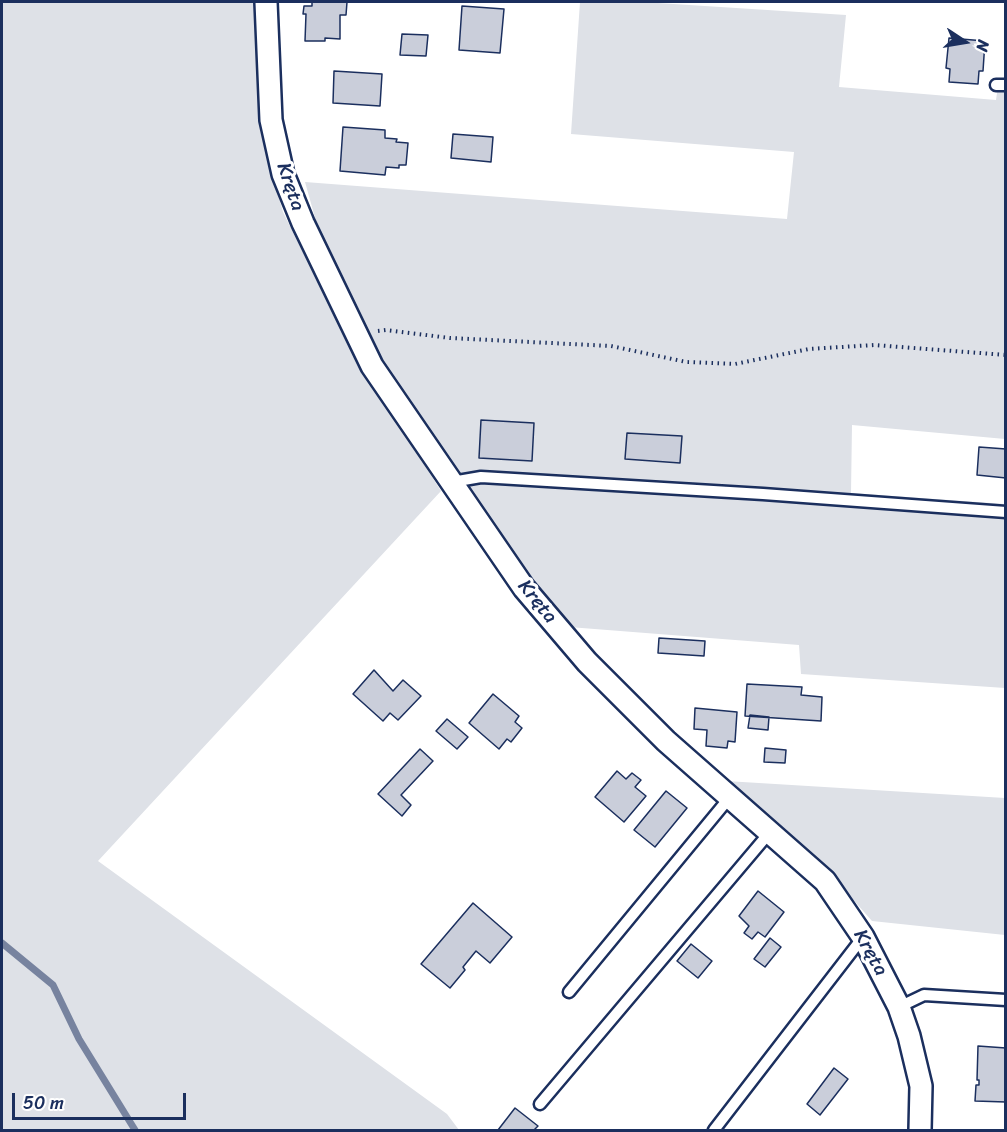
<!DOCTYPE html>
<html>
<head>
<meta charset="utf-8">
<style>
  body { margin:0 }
  #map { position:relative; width:1007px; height:1132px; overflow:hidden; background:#fff; font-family:Sriracha,sans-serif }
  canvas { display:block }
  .frame { position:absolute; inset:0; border:3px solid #1b2f5e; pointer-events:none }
  .north { position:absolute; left:935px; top:12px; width:60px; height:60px; -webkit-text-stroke:4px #fff; paint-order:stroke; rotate:102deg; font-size:16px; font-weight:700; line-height:24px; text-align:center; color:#1b2f5e }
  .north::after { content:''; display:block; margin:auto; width:21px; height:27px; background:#1b2f5e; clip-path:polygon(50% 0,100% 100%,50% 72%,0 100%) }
  .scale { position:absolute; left:12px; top:1093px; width:174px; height:27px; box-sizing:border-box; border:3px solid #1b2f5e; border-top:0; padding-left:8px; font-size:18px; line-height:21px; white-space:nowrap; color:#1b2f5e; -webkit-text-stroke:4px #fff; paint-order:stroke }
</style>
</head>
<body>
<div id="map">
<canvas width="1007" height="1132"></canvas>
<div class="frame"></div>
<div class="north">N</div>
<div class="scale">50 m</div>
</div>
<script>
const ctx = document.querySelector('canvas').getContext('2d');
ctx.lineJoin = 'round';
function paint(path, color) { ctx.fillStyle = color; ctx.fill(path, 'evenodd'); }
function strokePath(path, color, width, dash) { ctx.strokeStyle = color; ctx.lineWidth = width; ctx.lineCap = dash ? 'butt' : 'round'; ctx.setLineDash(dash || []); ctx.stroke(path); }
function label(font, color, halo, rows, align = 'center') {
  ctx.font = font + ' Sriracha,sans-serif'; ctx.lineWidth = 6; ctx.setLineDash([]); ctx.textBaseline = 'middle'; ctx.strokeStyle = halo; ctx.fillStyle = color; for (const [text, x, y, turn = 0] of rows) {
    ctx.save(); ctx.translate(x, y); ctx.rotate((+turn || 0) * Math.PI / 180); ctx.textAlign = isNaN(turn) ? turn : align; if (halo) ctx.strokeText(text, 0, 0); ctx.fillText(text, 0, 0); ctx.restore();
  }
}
const green = new Path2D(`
  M2,2H254L260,130L283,212L352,352L441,491L98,861L447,1114L459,1130H2Z
  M580,2H642L846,15L839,87L996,100L999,79H1005V439L852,425L851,493L1005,504V688L801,674L799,645L569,627L455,474L383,364L321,239L305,182L787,219L794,152L571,134Z
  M726,781L1005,798V935L872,921L811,852Z`);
const stream = new Path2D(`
  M2,943L53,985L79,1039L135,1130`);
const building = new Path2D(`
  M312,2H347L346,15H340V39L325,38V41H305L306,14H303L304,6H312Z
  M462,6L504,9L500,53L459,50Z
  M402,34L428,35L426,56L400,55Z
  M949,38L985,41L983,71H979L978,84L949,82L950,69L946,68Z
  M334,71L382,74L380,106L333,103Z
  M343,127L385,130V138L397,139L396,142L408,143L406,165H399V168L386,167L385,175L340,171Z
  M453,134L493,137L491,162L451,158Z
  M481,420L534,423L532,461L479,458Z
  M627,433L682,436L680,463L625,459Z
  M979,447L1006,449V478L977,475Z
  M659,638L705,641L704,656L658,653Z
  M374,670L393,691L403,680L421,696L398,720L390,713L383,721L353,694Z
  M747,684L802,687L801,695L822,697L821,721L745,716Z
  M493,694L519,716L515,722L522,728L511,742L507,739L499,749L469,723Z
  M695,708L737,712L735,742L728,741L727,748L706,746L707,730L694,729Z
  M750,715L769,717L768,730L748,728Z
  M447,719L468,737L457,749L436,731Z
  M765,748L786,750L785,763L764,762Z
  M420,749L433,761L401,795L411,805L402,816L378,794Z
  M617,771L626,779L632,773L641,780L635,787L646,796L624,822L595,797Z
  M666,791L687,808L655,847L634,830Z
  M758,891L784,912L765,937L758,932L752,939L744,933L749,926L739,916Z
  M473,903L512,937L490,963L476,951L463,967L465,970L450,988L421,964Z
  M770,938L781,947L765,967L754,959Z
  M691,944L712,961L698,978L677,961Z
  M978,1046L1006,1048V1102L975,1101L976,1085H979V1080H977Z
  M834,1068L848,1079L820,1115L807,1104Z
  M515,1108L538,1126L534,1130H498Z`);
const path = new Path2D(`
  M378,331L386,330L450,338L611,346L686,362L735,364L809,349L874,345L1006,355`);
const lane = new Path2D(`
  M996,85H1006
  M452,482L481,477L763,494L1006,512
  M569,992L730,797
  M899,1007L924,995L1006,1000
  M540,1104L770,832
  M714,1130L863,937`);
const street = new Path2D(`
  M266,2L271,120L283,174L303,223L372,366L524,588L587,662L666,741L825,881L863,937L899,1007L909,1036L921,1086L920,1130`);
const streetNames = [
  ["Kręta",290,187,71],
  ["Kręta",537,602,51],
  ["Kręta",870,953,61]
];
paint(green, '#dee1e7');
strokePath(stream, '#77839f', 7);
paint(building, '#caceda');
strokePath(building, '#1b2f5e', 1.5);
strokePath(lane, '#1b2f5e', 15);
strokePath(street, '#1b2f5e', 26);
strokePath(path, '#1b2f5e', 4, [1.5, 4.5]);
strokePath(lane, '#fff', 10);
strokePath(street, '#fff', 21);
label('20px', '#1b2f5e', '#fff', streetNames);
</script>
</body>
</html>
